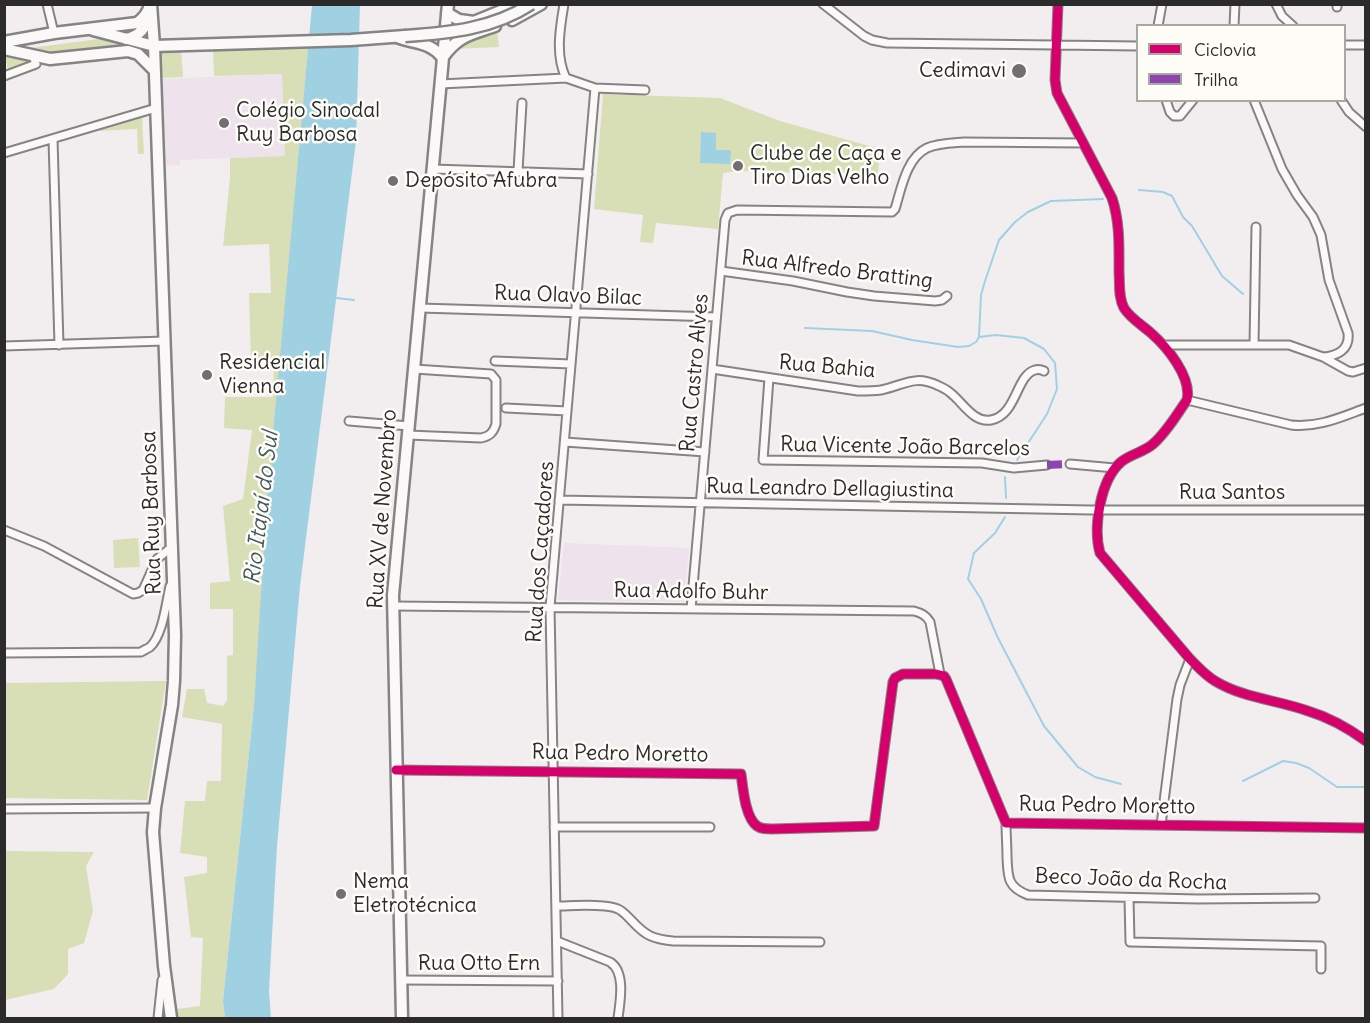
<!DOCTYPE html>
<html>
<head>
<meta charset="utf-8">
<style>
  body { margin:0 }
  #map { position:relative; width:1370px; height:1023px; overflow:hidden; background:#f2eef0; font-family:Delius,sans-serif }
  canvas { display:block }
  .frame { position:absolute; inset:0; border:6px solid #2b2b2b; pointer-events:none }
  .legend { position:absolute; left:1136px; top:24px; width:210px; height:78px; box-sizing:border-box; background:#fdfcf7; border:2px solid #a9a8a5; margin:0; padding:8px 10px; list-style:none; font-size:18px; color:#2b2b2b }
  .legend li { display:flex; align-items:center; gap:12px; height:30px }
  .legend b { width:30px; border:2px solid #a9a8a5 }
</style>
</head>
<body>
<div id="map">
<canvas width="1370" height="1023"></canvas>
<div class="frame"></div>
<ul class="legend">
<li><b style="height:8px;background:#d6006c"></b>Ciclovia</li>
<li><b style="height:8px;background:#8e44ad"></b>Trilha</li>
</ul>
</div>
<script>
const ctx = document.querySelector('canvas').getContext('2d');
ctx.lineJoin = 'round';
function paint(path, color) { ctx.fillStyle = color; ctx.fill(path, 'evenodd'); }
function strokePath(path, color, width, dash) { ctx.strokeStyle = color; ctx.lineWidth = width; ctx.lineCap = dash ? 'butt' : 'round'; ctx.setLineDash(dash || []); ctx.stroke(path); }
function label(font, color, halo, rows, align = 'center') {
  ctx.font = font + ' Delius,sans-serif'; ctx.lineWidth = 5; ctx.setLineDash([]); ctx.textBaseline = 'middle'; ctx.strokeStyle = halo; ctx.fillStyle = color; for (const [text, x, y, turn = 0] of rows) {
    ctx.save(); ctx.translate(x, y); ctx.rotate((+turn || 0) * Math.PI / 180); ctx.textAlign = isNaN(turn) ? turn : align; if (halo) ctx.strokeText(text, 0, 0); ctx.fillText(text, 0, 0); ctx.restore();
  }
}
const built = new Path2D(`
  M282,74L285,156L180,160V165L166,166L162,79Z
  M564,543L689,548L684,602L558,600Z`);
const green = new Path2D(`
  M497,30L499,47L453,49L456,43Z
  M99,39L111,41L118,45L75,55L51,57L22,49Z
  M309,42L300,137L254,705L223,1001L225,1018H178L177,1009L200,1006L203,938L191,937L184,877L207,873V857L180,853L185,801H205L207,781H221L222,724L182,717L187,689H204L207,703L223,706L227,700V656L233,655V609H210V583L230,581L223,506L243,499L252,430L224,428L225,397H273L274,363L251,361L249,293H271L269,244L223,246L230,178V158L285,156L282,74L214,76L213,48Z
  M181,49L183,77L162,78L161,50Z
  M14,54L30,58L31,61L30,64L8,71L5,55Z
  M603,94L720,98L780,121L880,149L878,175L741,171L723,173L718,229L656,223L653,243L640,242L643,215L594,209Z
  M142,117L144,154H138L137,129L100,131V128Z
  M138,538L140,567L114,568L113,540Z
  M166,681L147,800L5,798V683Z
  M5,851L94,852L86,866L93,911L84,943L68,949V974L54,989L5,1000Z`);
const water = new Path2D(`
  M312,5H360L356,141L300,586L277,846L269,991L271,1018H225L223,1001L254,705L267,499Z
  M701,132L716,133V150H731L730,164L700,163Z`);
const stream = new Path2D(`
  M1139,190L1163,192L1172,196L1183,217L1192,226L1222,276L1243,294
  M336,298L354,300
  M805,328L872,331L912,340L958,347L969,346L976,342L979,337L981,295L985,281L999,240L1015,222L1028,212L1051,201L1103,199
  M979,337L996,335L1024,338L1044,349L1055,363L1057,389L1047,414L1017,460
  M1005,477L1006,498
  M1005,517L995,533L974,553L968,579L981,599L998,638L1044,726L1078,767L1095,777L1121,784
  M1243,781L1283,761L1296,763L1309,768L1337,787H1366`);
const minor = new Path2D(`
  M47,4L54,33
  M564,4C560,28 555,56 566,78
  M823,4L864,36L872,40L887,43L1138,46
  M1058,4L1055,80L1057,93L1112,198C1120,222 1119,247 1119,272C1120,283 1118,297 1124,308C1130,318 1142,325 1151,333C1167,347 1192,377 1187,400C1177,414 1167,432 1153,444C1144,452 1131,454 1121,462C1100,480 1093,528 1100,553L1190,659C1198,667 1205,675 1215,681C1243,698 1277,700 1308,711C1328,717 1348,728 1366,741
  M1276,4L1282,16L1293,26
  M1337,4V7
  M1158,26L1162,4
  M1234,26L1235,4
  M1344,45H1366
  M4,76L36,64L33,56
  M440,84L566,78L595,88L645,90
  M1166,100L1170,112L1174,116H1180L1193,100
  M1254,100L1282,169L1297,195L1313,217L1321,235L1329,280L1348,333C1350,350 1337,356 1323,357
  M1341,100L1349,112L1366,127
  M53,139L59,345
  M4,153L156,108
  M432,169L588,174
  M518,171L522,103
  M721,271L793,281L847,292L874,296L935,301L942,300L947,296
  M420,308L716,317
  M1164,345H1289L1323,357L1348,371L1353,372L1366,368
  M1254,345L1256,227
  M4,346L165,341
  M495,361L571,364
  M712,369L858,391C866,391 873,391 881,390C905,385 914,374 939,386C944,388 950,392 954,396C964,405 975,423 991,420C1017,415 1016,375 1035,370C1038,369 1042,370 1044,371
  M769,378L763,460L982,463L1014,468L1047,465
  M1187,400L1291,425C1318,428 1341,417 1366,408
  M506,408L567,411
  M349,421L409,426
  M408,435L481,438C490,436 493,433 496,424V380L491,374L414,369
  M565,442L705,452
  M1070,464L1115,468
  M559,500L1091,510H1366
  M4,530L44,546L133,594L138,593L143,590L157,559L173,546
  M393,606L914,611C921,613 926,615 930,622L940,674
  M691,609L725,220L728,213L737,210L892,212L895,209C901,190 906,158 927,148C938,143 952,143 964,142L1083,143
  M4,653L141,652C144,650 147,649 150,647C163,635 166,603 170,586
  M396,770L741,774C743,788 745,817 757,826C761,829 766,829 772,829L874,826L893,682L895,678L903,674H936L944,676L946,679L1006,823L1366,828
  M4,809L155,808
  M1006,823C1006,834 1007,846 1007,857C1008,877 1007,887 1028,895L1198,899L1315,898
  M1161,825L1177,699L1180,685L1190,659
  M554,827H710
  M1129,898L1130,942L1321,946V969
  M556,906C571,906 605,903 618,909C623,911 628,917 632,921C646,936 653,939 673,941L820,942
  M557,941L610,962C626,972 620,1002 618,1018
  M401,980L558,981
  M158,1018L162,980
  M558,1018L550,607L595,88`);
const secondary = new Path2D(`
  M447,13L459,20L474,22L518,4
  M512,20L541,4
  M397,37C414,44 429,41 442,57
  M154,46L351,40L405,36
  M443,57C459,35 470,35 495,26
  M402,1018L393,595L448,4`);
const primary = new Path2D(`
  M151,4L154,46L175,635L174,681L172,705L155,808L153,832L164,966L171,1018
  M93,30L154,46
  M126,39C140,36 146,28 148,15
  M4,42L54,33L137,23C144,18 148,13 150,5
  M4,49L50,59L128,51L138,54L154,70`);
const secondaryBridge = new Path2D(`
  M405,36C449,33 493,29 531,4`);
const quiet = new Path2D(`
  M1047,465L1070,464`);
const cycleway = new Path2D(`
  M1058,4L1055,80L1057,93L1112,198C1120,222 1119,247 1119,272C1120,283 1118,297 1124,308C1130,318 1142,325 1151,333C1167,347 1192,377 1187,400C1177,414 1167,432 1153,444C1144,452 1131,454 1121,462C1100,480 1093,528 1100,553L1190,659C1198,667 1205,675 1215,681C1243,698 1277,700 1308,711C1328,717 1348,728 1366,741
  M396,770L741,774C743,788 745,817 757,826C761,829 766,829 772,829L874,826L893,682L895,678L903,674H936L944,676L946,679L1006,823L1366,828`);
const markers = [
  [1019,71,8,"#716f70"],
  [224,123,6,"#716f70"],
  [738,166,6,"#716f70"],
  [393,181,6,"#716f70"],
  [207,375,6,"#716f70"],
  [341,894,6,"#716f70"]
];
const poiNames = [
  ["Cedimavi",1006,71,"right"],
  ["Colégio Sinodal",236,111],
  ["Ruy Barbosa",236,135],
  ["Clube de Caça e",750,154],
  ["Tiro Dias Velho",750,178],
  ["Depósito Afubra",405,181],
  ["Residencial",219,363],
  ["Vienna",219,387],
  ["Nema",353,882],
  ["Eletrotécnica",353,906]
];
const streetNames = [
  ["Rua Alfredo Bratting",837,270,7],
  ["Rua Olavo Bilac",568,296,2],
  ["Rua Bahia",827,367,5],
  ["Rua Castro Alves",695,373,-85],
  ["Rua Vicente João Barcelos",905,447,1],
  ["Rua Leandro Dellagiustina",830,489,1],
  ["Rua Santos",1232,493],
  ["Rua XV de Novembro",383,509,-86],
  ["Rua Ruy Barbosa",152,513,-92],
  ["Rua dos Caçadores",541,552,-86],
  ["Rua Adolfo Buhr",691,592,1],
  ["Rua Pedro Moretto",620,754,1],
  ["Rua Pedro Moretto",1107,806,1],
  ["Beco João da Rocha",1131,880,2],
  ["Rua Otto Ern",479,964]
];
const waterNames = [
  ["Rio Itajaí do Sul",262,508,-83]
];
paint(built, '#eee2ec');
paint(green, '#d8deb5');
paint(water, '#9fd1e3');
strokePath(stream, '#9fd1e3', 2);
strokePath(minor, '#858384', 11);
strokePath(secondary, '#858384', 15);
strokePath(primary, '#858384', 15);
strokePath(minor, '#faf9f8', 7);
strokePath(secondary, '#faf9f8', 10);
strokePath(primary, '#faf9f8', 10);
strokePath(secondaryBridge, '#858384', 15, []);
strokePath(secondaryBridge, '#faf9f8', 10);
strokePath(quiet, '#8e44ad', 8, [15, 8]);
strokePath(cycleway, '#d6006c', 9);
for (const [x, y, r, color] of markers) { const dot = new Path2D(); dot.arc(x, y, r, 0, 2 * Math.PI); ctx.fillStyle = color; ctx.fill(dot); strokePath(dot, '#fdfcf7', 2); }
label('21px', '#2b2b2b', '#fdfcf7', poiNames, 'left');
label('21px', '#2b2b2b', '#fdfcf7', streetNames);
label('italic 22px', '#435960', '#fdfcf7', waterNames);
</script>
</body>
</html>
